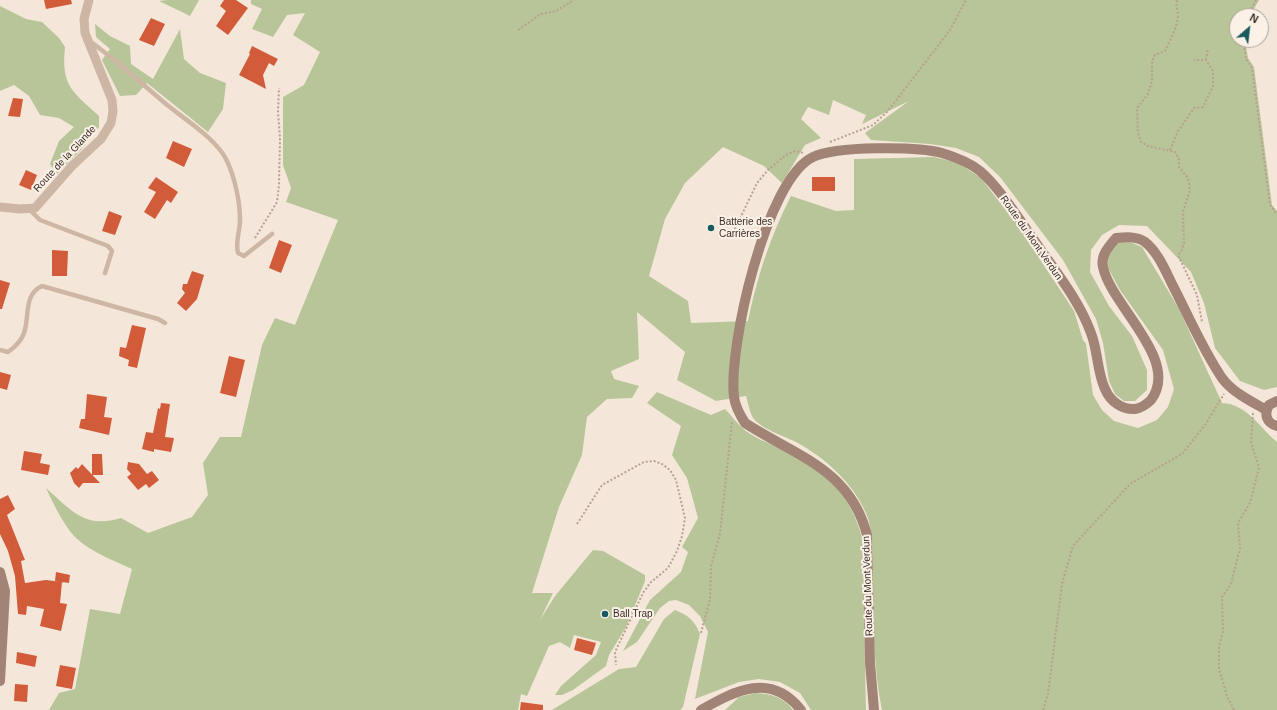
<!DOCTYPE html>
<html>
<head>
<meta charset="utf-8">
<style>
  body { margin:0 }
  #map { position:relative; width:1277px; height:710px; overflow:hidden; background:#f4e7da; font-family:Helvetica,sans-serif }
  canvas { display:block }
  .north { position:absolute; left:1229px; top:8px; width:40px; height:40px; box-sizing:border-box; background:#fbf1e6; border:1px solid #ada29a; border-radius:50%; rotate:28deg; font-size:11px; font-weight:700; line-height:16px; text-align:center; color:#382c27 }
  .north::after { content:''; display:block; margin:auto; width:14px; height:18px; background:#185b5e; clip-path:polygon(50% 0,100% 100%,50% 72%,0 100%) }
</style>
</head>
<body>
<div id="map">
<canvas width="1277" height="710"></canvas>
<div class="north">N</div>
</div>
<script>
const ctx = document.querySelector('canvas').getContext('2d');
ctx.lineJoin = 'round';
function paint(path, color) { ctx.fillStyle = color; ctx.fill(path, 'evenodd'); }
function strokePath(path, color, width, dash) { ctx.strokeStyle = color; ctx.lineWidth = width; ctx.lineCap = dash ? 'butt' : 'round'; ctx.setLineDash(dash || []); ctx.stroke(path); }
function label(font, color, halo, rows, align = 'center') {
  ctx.font = font + ' Helvetica,sans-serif'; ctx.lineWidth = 4; ctx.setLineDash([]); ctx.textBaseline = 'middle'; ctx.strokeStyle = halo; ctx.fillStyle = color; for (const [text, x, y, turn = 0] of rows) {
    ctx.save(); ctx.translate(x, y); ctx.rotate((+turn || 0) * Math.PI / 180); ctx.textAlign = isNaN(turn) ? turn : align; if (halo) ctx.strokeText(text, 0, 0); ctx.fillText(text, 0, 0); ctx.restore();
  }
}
const green = new Path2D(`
  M166,0H199L190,16L159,1Z
  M251,0H1259L1250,16H1237V40H1245L1248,58L1254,67L1272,205L1277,211V387L1264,390L1240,381L1215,348L1204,303L1191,272L1147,226L1119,225L1102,235L1091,250L1090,272L1109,306L1132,336L1147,370V390L1135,401H1124L1115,394L1109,381L1103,343L1096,319L1063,260L1000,177L979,157L956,148L930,144L871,140L865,133L909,101L862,124L866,115L833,100L829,115L808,107L801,119L821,138L805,145L782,183L764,166L723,147L685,183L665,219L649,276L688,301L691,323L748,321C757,277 770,237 791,196L836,211L854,210V159L934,157L958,163L981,178L1018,226L1074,311L1083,340L1086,344L1093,395L1102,410L1114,421L1138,428L1157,420L1168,407L1174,389L1163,350L1120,290L1107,266L1108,254L1117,242L1128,241L1142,247L1179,309L1222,403C1247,404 1259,427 1277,442V710H882C873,667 874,623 873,580C872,558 875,532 865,511C851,481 825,458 796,442C784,436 758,428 752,416C749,410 748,402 746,396L716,401L677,380L685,352L637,312L639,359L611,371L614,379L639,386L632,398L607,399L587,417L582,455L559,507L532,593H553L540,620L555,596L593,550L603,551L645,575V581L626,627L609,655L606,666L573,690L562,695H555L561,686L596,655L601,642L574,635L570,648L560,642L549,646L527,696L521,694L518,710H49L59,693L75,689L90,609L120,614L132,569C113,560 90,552 75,537C64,526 53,503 46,488C72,511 85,529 121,518L148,533L192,517L208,495L203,463L220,437H241L262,345L275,318L295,325L338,220L286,202L291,188L283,165V97L304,85L320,52L293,35L305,13L287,15L273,37L252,29L262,9L251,4Z
  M0,6L26,19L42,22L59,38L65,47C61,86 72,91 99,116V127L81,150L57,174L50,164L59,141L74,127L59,118L40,115L29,96L14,85L0,91Z
  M95,24L110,36L130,46L131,64L153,79L180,29L184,59L200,73L226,83L223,109L208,132L147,83L136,95L120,96L102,60L110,49L96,37Z
  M657,392L711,415L725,409C732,416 738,425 746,431C756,439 770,443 781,449C823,470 850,491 862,538L866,710H811L800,693L780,682L759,679L739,682L695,699L708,632L700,616L689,605L676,600L669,601L660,608L637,642L623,651L650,600L681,572L688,552L682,547L698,518L687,478L672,455L681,426L647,403Z
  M675,610C688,615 695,621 700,634L683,707L680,710H552L619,669L636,667L664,619Z
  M756,693C772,694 783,697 793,710H725L739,697Z`);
const building = new Path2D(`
  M44,0H71L72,4L46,9Z
  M224,0H236L248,8L228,35L216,26L226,11L220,6Z
  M151,18L165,24L154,46L139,40Z
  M252,46L278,59L274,66L269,63L263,75L266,89L239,75L250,54L249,53Z
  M13,98L23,99L20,117L8,116Z
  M173,141L192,149L184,167L166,158Z
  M26,170L37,175L31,190L19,185Z
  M156,177L178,192L171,203L167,200L155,219L144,212L156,192L148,188Z
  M812,177H835V191H812Z
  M109,211L122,216L115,235L102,231Z
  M279,240L292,245L281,273L269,268Z
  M52,250L68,251L67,276H52Z
  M192,271L204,275L197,299L186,311L177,303L185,293L182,289L183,284H187Z
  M0,280L10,283L2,309H0Z
  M132,325L146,328L137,368L128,366L129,360L119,356L120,347L126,348Z
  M229,356L245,360L236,397L220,393Z
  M0,372L11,375L7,390L0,388Z
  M87,394L107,397L104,417L112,418L109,435L79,428L81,419H85Z
  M161,403L170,404L165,437L174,438L171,452L154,449V452L142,449L146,432L153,433L158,408L160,409Z
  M24,451L42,454L40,463L50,465L48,475L21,470Z
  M92,454H102L103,475H92Z
  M128,462L139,464L147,474L152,471L159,480L149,488L146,484L138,490L127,477L131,474L127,469Z
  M82,464L100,483H83L79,488L74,483L70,473L76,467L78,469Z
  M8,495L15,509L7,515L25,560L21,561L25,583L46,580L62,582L60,603L67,604L61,631L40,626L44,609L27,606L26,615L18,614L15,576L8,551L0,534V499Z
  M56,572L70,575L69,583L55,581Z
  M577,638L596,643L592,655L574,650Z
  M17,652L37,656L35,667L16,663Z
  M60,665L76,668L72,689L56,686Z
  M15,684L28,685L27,702L14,701Z
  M521,702L543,705V710H520Z`);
const path = new Path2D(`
  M1177,0C1175,6 1178,10 1178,16C1177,28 1170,40 1165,51L1155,55L1152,61V81L1148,94L1137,108L1138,133L1141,142L1148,146L1175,152L1179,159V167L1188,178L1190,190L1183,212L1184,243L1182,250L1178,255L1197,295L1202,322
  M1248,16L1256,0
  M518,30L541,14L556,11L574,0
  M1243,40L1246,59L1252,68L1270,205L1277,214
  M1206,60L1208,49
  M830,142L873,125L888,111L950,30L966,0
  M1170,150L1178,131L1194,108L1203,107L1213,86V71L1206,60H1194
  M733,233L757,183L768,170L786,155L795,151L804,153
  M255,238L277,202L279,185L280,138L278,112L279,88
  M577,524L602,485L644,462L654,461L662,464L670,470L676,480L685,518L682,536L677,551L668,568L650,583L643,593L615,652L616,665
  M701,633L710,599L711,566L720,534L732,421
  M1043,710L1048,694L1062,584L1073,546L1130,484L1182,454L1205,425L1224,394
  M1234,710L1227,696L1219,669V646L1223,631L1222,597L1231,584L1240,548L1238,523L1250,503L1259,467L1251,443L1253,413`);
const lane = new Path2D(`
  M91,42C117,61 141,83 166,104C184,119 217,139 227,161C235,178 240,202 240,220C240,232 235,241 238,253L244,256L272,234
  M28,208L40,220L108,246L112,251L105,273
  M0,350L8,352C15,347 21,342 24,333C30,316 23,295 42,286L158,319L165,323`);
const street = new Path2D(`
  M0,207L20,209L35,208L72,166L101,139L111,123L113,111L112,100L85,33L84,19L89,0`);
const secondary = new Path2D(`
  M1277,401L1269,405C1264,414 1266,423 1277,426
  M0,572L5,591L0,681
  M701,710C736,690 771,672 801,710
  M874,710L870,663L867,535C850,469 796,456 745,423C740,415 735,406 734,397C728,348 766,179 813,157C836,146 917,146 942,153C955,157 969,162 980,171C1001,189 1020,221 1036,243C1056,272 1079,300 1091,333C1098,351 1097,372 1105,389C1110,401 1122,410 1135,409C1141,408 1147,404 1151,400C1181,360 1111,306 1103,267C1100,256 1109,246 1116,238C1126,237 1137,236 1145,242C1158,252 1166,272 1173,286C1189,317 1203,350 1222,378C1233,393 1251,401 1266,410`);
const markers = [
  [711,228,4,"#185b5e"],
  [605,614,4,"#185b5e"]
];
const streetNames = [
  ["Route de la Glande",65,159,-47],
  ["Route du Mont Verdun",1031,238,55],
  ["Route du Mont Verdun",868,586,-92]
];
const poiNames = [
  ["Batterie des",719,222],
  ["Carrières",719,234],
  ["Ball Trap",613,614]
];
paint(green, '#b7c598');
paint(building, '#d25b39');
strokePath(path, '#b9a08e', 2, [2, 2]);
strokePath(lane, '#ceb6a4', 4.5);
strokePath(street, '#ceb6a4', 9);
strokePath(secondary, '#a18475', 10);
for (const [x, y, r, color] of markers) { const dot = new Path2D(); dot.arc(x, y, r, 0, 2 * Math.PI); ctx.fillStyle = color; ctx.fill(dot); strokePath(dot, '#fbf1e6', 1.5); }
label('10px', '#382c27', '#fbf1e6', streetNames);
label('10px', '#382c27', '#fbf1e6', poiNames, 'left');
</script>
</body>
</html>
